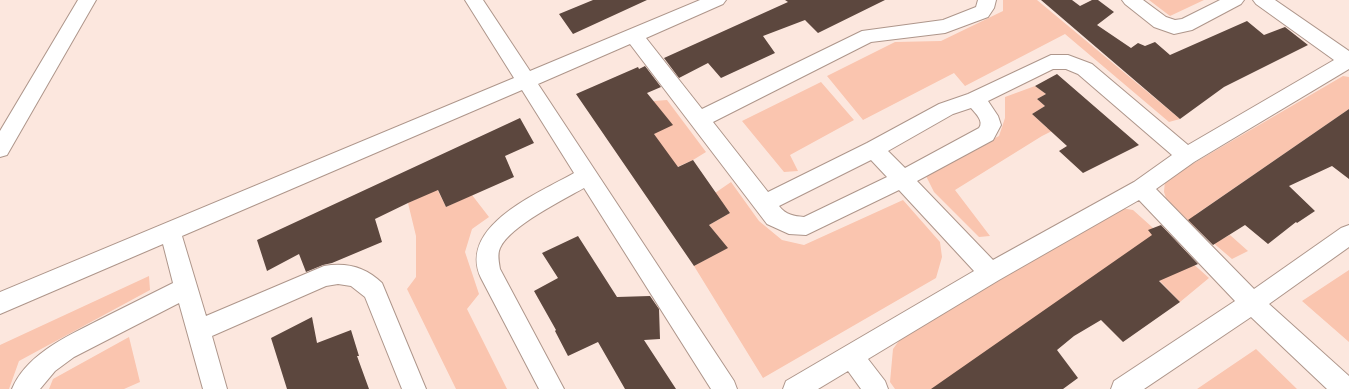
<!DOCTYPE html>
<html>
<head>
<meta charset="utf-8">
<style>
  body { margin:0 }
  canvas { display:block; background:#fce7de }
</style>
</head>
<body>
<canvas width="1349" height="389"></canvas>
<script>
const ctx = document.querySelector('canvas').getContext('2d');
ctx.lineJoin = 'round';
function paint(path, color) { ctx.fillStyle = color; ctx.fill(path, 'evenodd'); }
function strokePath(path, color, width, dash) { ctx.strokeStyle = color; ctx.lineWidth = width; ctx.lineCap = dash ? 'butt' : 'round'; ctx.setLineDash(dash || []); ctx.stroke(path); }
const green = new Path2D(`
  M1003,0H1037L1180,119L1169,122L1065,34L965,86L954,73L863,120L827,76L895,42L941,41L1003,11Z
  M1149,0H1204L1170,16Z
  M1343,76L1349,77V109L1195,215L1222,239L1230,235L1248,251L1232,259L1168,204L1164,192L1165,180Z
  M821,82L854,120L790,155L798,171L784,172L742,121Z
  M1035,86L1046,94L1037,99L1045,106L1032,114L1047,128L1062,126L1042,136L955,190L990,236L979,237L934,192L926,176L941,165L999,136L1005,118V97Z
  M667,100L706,152L693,160L668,171L658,140L654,134V101Z
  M731,182L759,221L782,240L804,245L903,200L940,242L942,257L936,278L763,378L694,266L727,248L709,225L730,213L715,193Z
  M437,189L446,207L472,195L489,217L472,229L465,252L479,294L467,309L507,389H456L407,289L416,277V236L408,203Z
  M1115,207L1133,210L1209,278L1180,302L1157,278L946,389H895L890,382L893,349L906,331Z
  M1349,270V342L1302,301Z
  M149,276L150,290L19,361L9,389H0V345Z
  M129,337L140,382L124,389H49L53,379Z
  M1256,349L1297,389H1197Z`);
const building = new Path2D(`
  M593,0H647L573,34L559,14Z
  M785,0H885L818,33L805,20L763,36L775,53L721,78L708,63L679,78L664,58L788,2Z
  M1041,0H1072L1080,6L1092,0H1098L1114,12L1097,25L1131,48L1138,43L1145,46L1155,42L1170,55L1247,21L1264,35L1285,27L1308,45L1224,87L1180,119Z
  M645,66L661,87L647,93L673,125L654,134L678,167L693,160L730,213L709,225L728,248L694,266L576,94L638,67L639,69Z
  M1057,74L1139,145L1083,173L1059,151L1067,146L1032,114L1045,106L1037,99L1046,94L1035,86Z
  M1349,109V179L1332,166L1289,186L1315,211L1297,223L1296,222L1268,244L1245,225L1213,245L1188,220Z
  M520,118L534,143L505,156L514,177L446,207L438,190L408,203L375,219L382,242L332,263L323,265L306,272L299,254L267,271L257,240Z
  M1161,225L1198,264L1159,281L1180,302L1123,342L1101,320L1074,336L1057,350L1078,378L1063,389H931L1152,235L1148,230Z
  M578,236L617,297L650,296L659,309L660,339L644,340L676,389H625L598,342L568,356L555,331L556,330L534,291L558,278L542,253Z
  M312,317L317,343L351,330L359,356H357L369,389H287L271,338Z`);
const minor = new Path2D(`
  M78,0H96L7,155L0,157V131Z
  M465,0H483L530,71L700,0H726L723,4L646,38L702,109L862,31L943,20L976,7L978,0H996L994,8L988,17L945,33L871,42L713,122L768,192L867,143L939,104L968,94L1051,55H1068L1092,64L1188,145L1334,60L1256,4L1253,0H1275L1349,51V69L1194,162L1156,189L1254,289L1341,228L1349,225V247L1269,304L1349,376V389H1327L1251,317L1144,389H1111L1114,381L1235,301L1139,200L999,280L868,359L885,381L888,389H861L848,371L818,389H783L786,381L974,271L899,190L806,235L789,234L767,224L630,44L538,84L734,381L737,389H711L584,188C563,200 510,226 500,248C497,254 499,263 500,269L564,389H539L481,278C457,226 539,193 574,173L522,90L182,236L206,316L324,266C346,262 366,267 382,283L426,389H402L365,297L351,286L338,284L326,286L212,336L227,389H203L179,303L74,357L55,371L40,389H12C27,352 74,333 107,316C129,305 151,294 173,283L163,244L0,314V292L514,78ZM1053,69H1066L1078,74L1172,155L1134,182L993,260L917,181L993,140L1001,125L998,116L988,101ZM971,108C976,114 984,121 979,128L905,168L888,151L953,114ZM871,160L887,177L804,217C794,216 786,215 779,206Z
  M1122,0H1143L1166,17L1175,20L1182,19L1220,0H1244L1241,4L1192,30L1174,34L1154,27L1125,4Z`);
paint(green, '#fac5af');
paint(building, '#5c473e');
strokePath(minor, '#ae968b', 2);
paint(minor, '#fff');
</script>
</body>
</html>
